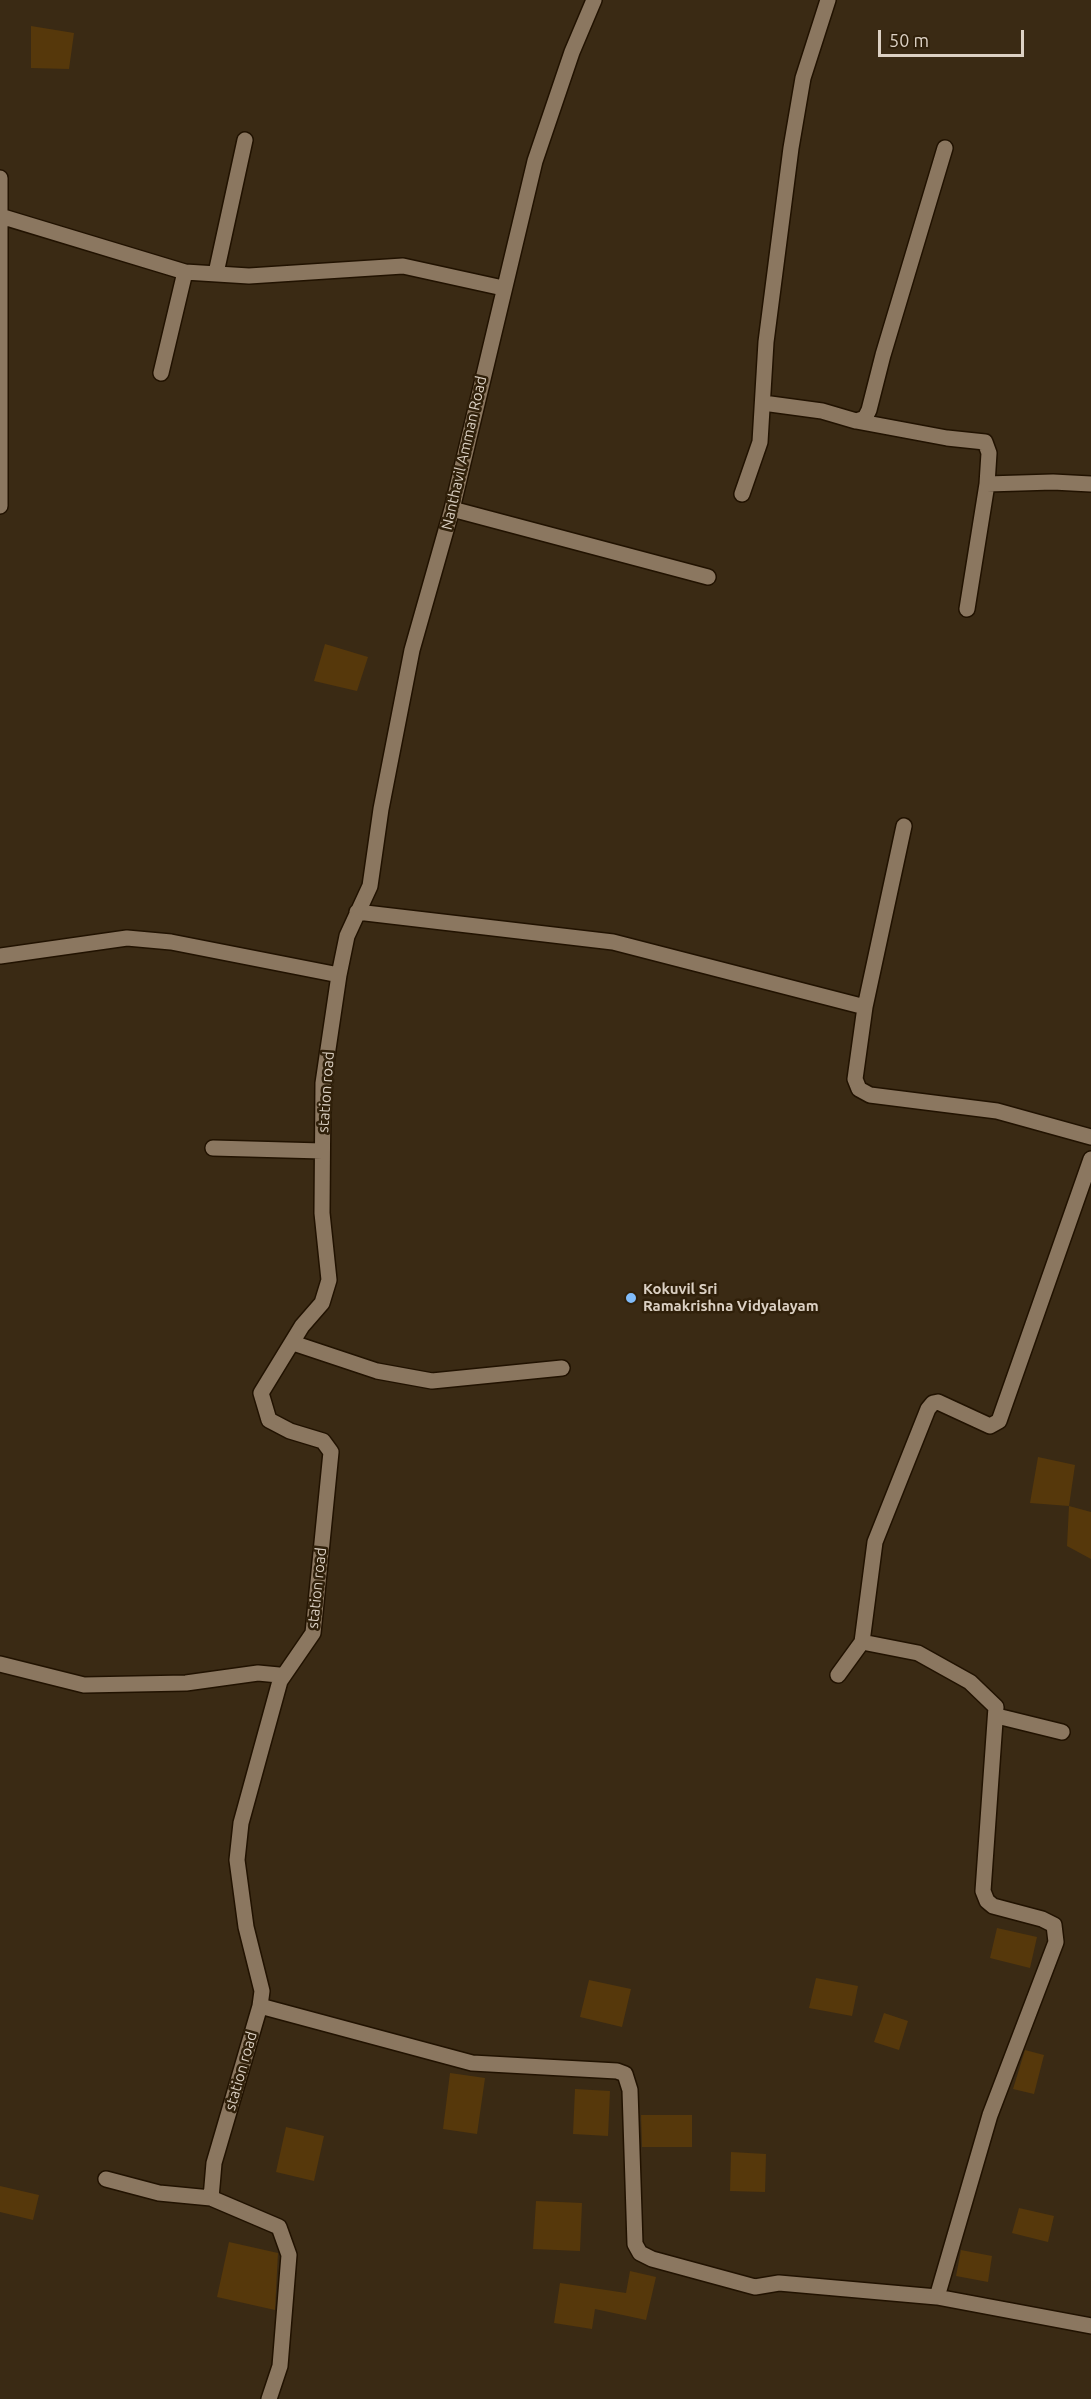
<!DOCTYPE html>
<html>
<head>
<meta charset="utf-8">
<style>
  body { margin:0 }
  #map { position:relative; width:1091px; height:2399px; overflow:hidden; background:#3a2a14; font-family:Ubuntu,sans-serif }
  canvas { display:block }
  .scale { position:absolute; left:878px; top:30px; width:146px; height:27px; box-sizing:border-box; border:3px solid #dcd1c4; border-top:0; padding-left:8px; font-size:18px; line-height:21px; white-space:nowrap; color:#dcd1c4; -webkit-text-stroke:4px #30200a; paint-order:stroke }
</style>
</head>
<body>
<div id="map">
<canvas width="1091" height="2399"></canvas>
<div class="scale">50 m</div>
</div>
<script>
const ctx = document.querySelector('canvas').getContext('2d');
ctx.lineJoin = 'round';
function paint(path, color) { ctx.fillStyle = color; ctx.fill(path, 'evenodd'); }
function strokePath(path, color, width, dash) { ctx.strokeStyle = color; ctx.lineWidth = width; ctx.lineCap = dash ? 'butt' : 'round'; ctx.setLineDash(dash || []); ctx.stroke(path); }
function label(font, color, halo, rows, align = 'center') {
  ctx.font = font + ' Ubuntu,sans-serif'; ctx.lineWidth = 5; ctx.setLineDash([]); ctx.textBaseline = 'middle'; ctx.strokeStyle = halo; ctx.fillStyle = color; for (const [text, x, y, turn = 0] of rows) {
    ctx.save(); ctx.translate(x, y); ctx.rotate((+turn || 0) * Math.PI / 180); ctx.textAlign = isNaN(turn) ? turn : align; if (halo) ctx.strokeText(text, 0, 0); ctx.fillText(text, 0, 0); ctx.restore();
  }
}
const building = new Path2D(`
  M31,26L74,33L69,69L31,68Z
  M325,644L368,657L357,691L314,681Z
  M1038,1457L1075,1465L1069,1506L1030,1503Z
  M1069,1506L1091,1512V1559L1067,1546Z
  M997,1928L1037,1937L1030,1968L990,1958Z
  M816,1978L858,1986L852,2016L809,2008Z
  M589,1980L631,1989L622,2027L580,2017Z
  M884,2013L908,2021L899,2050L874,2042Z
  M1025,2050L1044,2055L1034,2094L1013,2089Z
  M450,2073L485,2078L477,2134L443,2129Z
  M575,2089L610,2091L608,2136L573,2134Z
  M641,2115H692V2147H642Z
  M286,2127L324,2136L314,2181L276,2172Z
  M731,2152L766,2154L765,2192L730,2191Z
  M0,2186L39,2195L33,2220L0,2212Z
  M536,2201L582,2203L580,2251L533,2249Z
  M1019,2208L1054,2216L1048,2242L1012,2233Z
  M229,2242L278,2253L275,2310L217,2297Z
  M961,2250L992,2256L988,2282L956,2276Z
  M630,2271L656,2277L646,2320L595,2309L592,2329L554,2323L560,2283L626,2293Z`);
const minor = new Path2D(`
  M0,178V506
  M0,216L185,272L249,276L403,266L503,288
  M216,273L245,140
  M161,373L185,272
  M763,403L822,411L856,421L865,418L869,410L883,355L945,148
  M856,421L947,438L985,442L989,453L987,484L1053,482L1091,484
  M742,494L760,442L766,342L791,148L803,78L828,0
  M452,509L708,577
  M967,609L987,484
  M357,912L613,942L865,1007L855,1079L859,1089L870,1095L997,1111L1091,1137
  M0,956L127,938L171,942L339,975
  M865,1007L904,826
  M213,1148L322,1151
  M293,1343L377,1371L432,1381L562,1368
  M0,1664L84,1685L186,1683L258,1673L279,1675L280,1681
  M838,1675L862,1642L875,1542L928,1409L933,1403L938,1402L990,1426L999,1421L1091,1159
  M997,1716L1062,1732
  M260,2006L472,2063L617,2071L625,2074L630,2090L635,2244L640,2253L652,2259L755,2287L779,2283L937,2297L990,2115L1056,1942L1054,1925L1042,1919L993,1906L987,1901L983,1891L996,1707L970,1682L918,1653L862,1642
  M106,2179L159,2193L211,2198
  M937,2297L1091,2326
  M269,2399L280,2366L289,2255L279,2227L211,2198L214,2163L260,2006L262,1991L246,1927L237,1860L241,1823L280,1681L313,1633L331,1452L323,1441L290,1431L269,1420L261,1393L302,1326L322,1303L329,1280L322,1213L323,1083L339,975L347,936L370,886L381,809L412,650L452,509L535,161L572,52L594,0`);
const markers = [
  [631,1298,6,"#81bcfa"]
];
const streetNames = [
  ["Nanthavil Amman Road",464,453,-77],
  ["station road",326,1092,-86],
  ["station road",317,1588,-84],
  ["station road",241,2071,-74]
];
const poiNames = [
  ["Kokuvil Sri",643,1289],
  ["Ramakrishna Vidyalayam",643,1306]
];
paint(building, '#56380b');
strokePath(minor, '#211200', 18);
strokePath(minor, '#8b7760', 15);
for (const [x, y, r, color] of markers) { const dot = new Path2D(); dot.arc(x, y, r, 0, 2 * Math.PI); ctx.fillStyle = color; ctx.fill(dot); strokePath(dot, '#30200a', 2); }
label('15px', '#dcd1c4', '#30200a', streetNames);
label('bold 15px', '#dcd1c4', '#30200a', poiNames, 'left');
</script>
</body>
</html>
